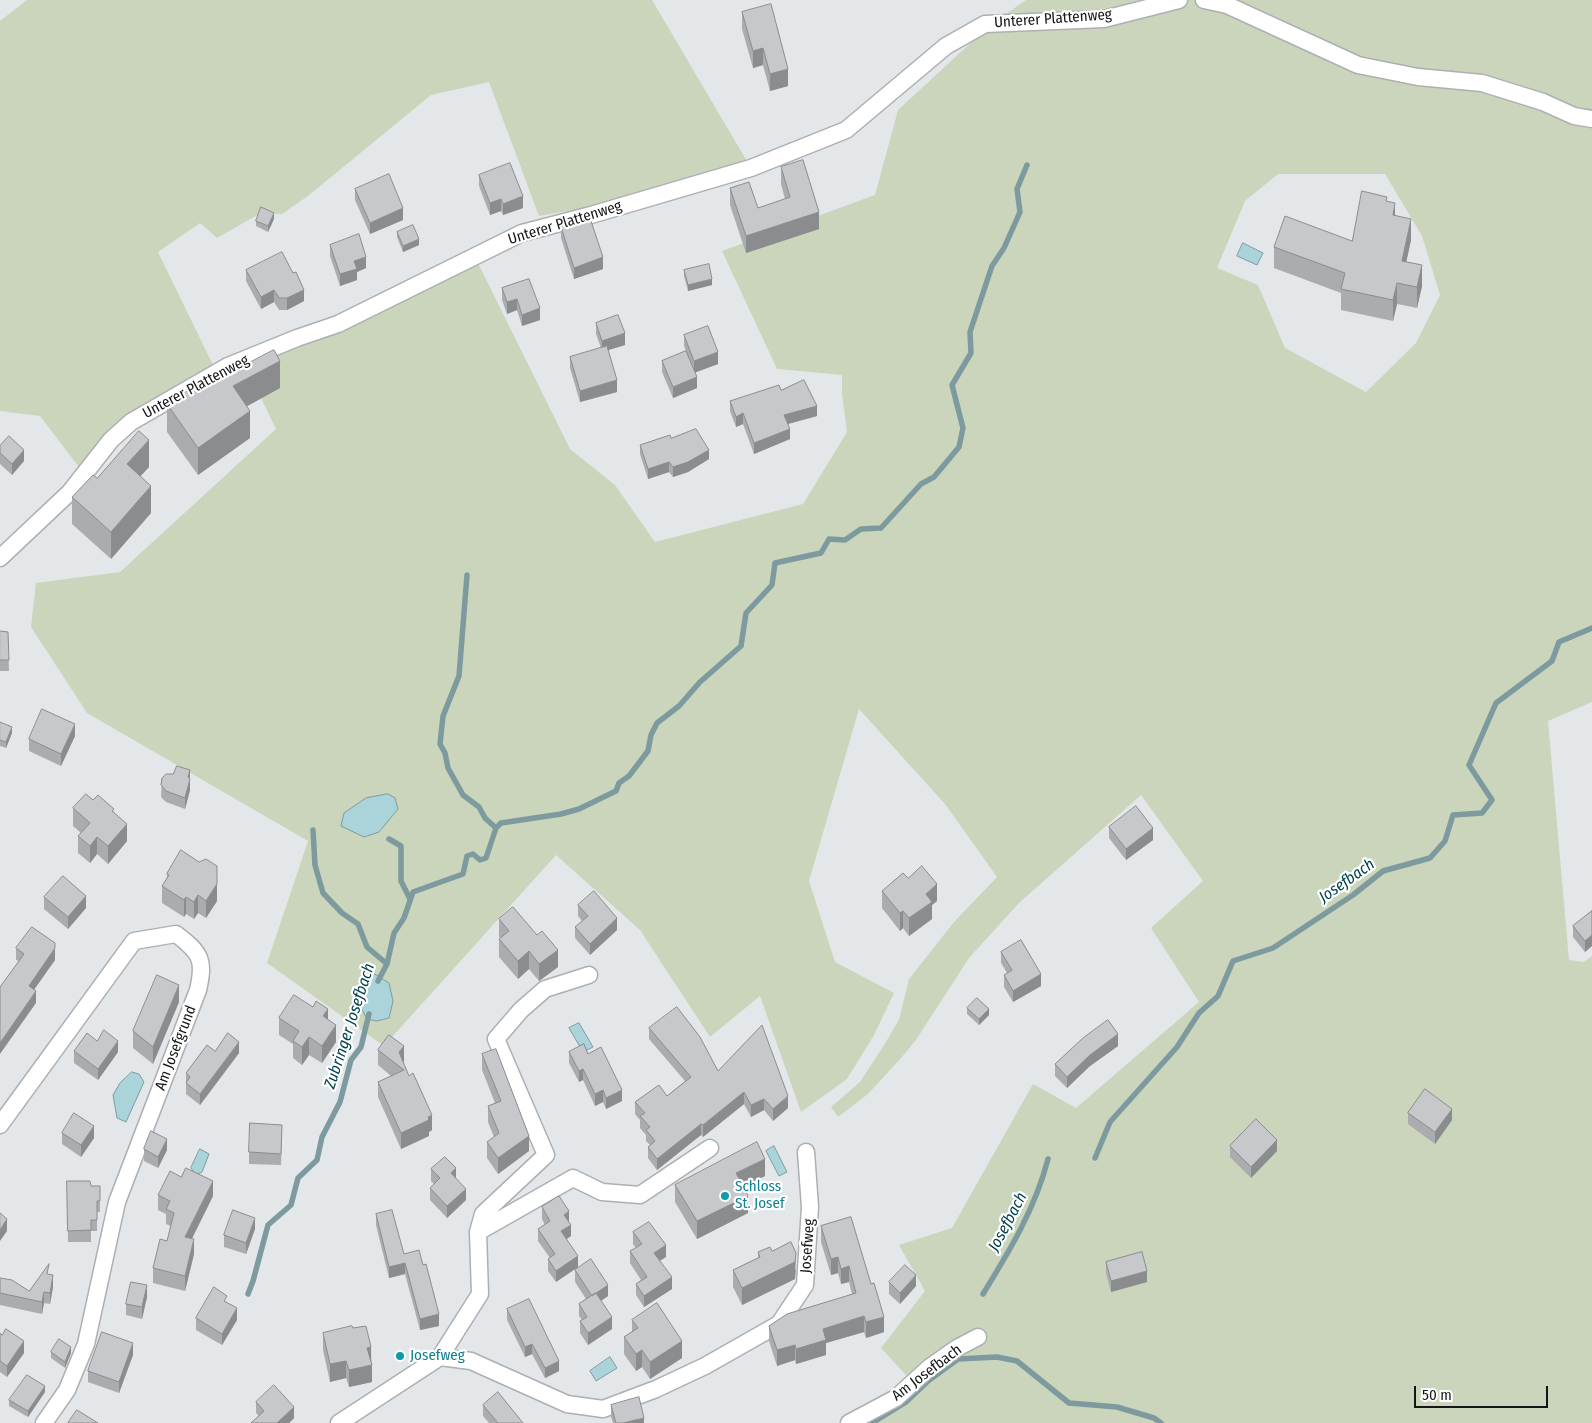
<!DOCTYPE html>
<html>
<head>
<meta charset="utf-8">
<style>
  body { margin:0 }
  #map { position:relative; width:1592px; height:1423px; overflow:hidden; background:#e4e7ea; font-family:"Fira Sans Condensed",sans-serif }
  canvas { display:block }
  .scale { position:absolute; left:1414px; top:1386px; width:134px; height:22px; box-sizing:border-box; border:2px solid #141516; border-top:0; padding-left:6px; font-size:15px; line-height:18px; white-space:nowrap; color:#141516; -webkit-text-stroke:4px #fff; paint-order:stroke }
</style>
</head>
<body>
<div id="map">
<canvas width="1592" height="1423"></canvas>
<div class="scale">50 m</div>
</div>
<script>
const ctx = document.querySelector('canvas').getContext('2d');
ctx.lineJoin = 'round';
function paint(path, color) { ctx.fillStyle = color; ctx.fill(path, 'evenodd'); }
function strokePath(path, color, width, dash) { ctx.strokeStyle = color; ctx.lineWidth = width; ctx.lineCap = dash ? 'butt' : 'round'; ctx.setLineDash(dash || []); ctx.stroke(path); }
function label(font, color, halo, rows, align = 'center') {
  ctx.font = font + ' "Fira Sans Condensed",sans-serif'; ctx.lineWidth = 4.5; ctx.setLineDash([]); ctx.textBaseline = 'middle'; ctx.strokeStyle = halo; ctx.fillStyle = color; for (const [text, x, y, turn = 0] of rows) {
    ctx.save(); ctx.translate(x, y); ctx.rotate((+turn || 0) * Math.PI / 180); ctx.textAlign = isNaN(turn) ? turn : align; if (halo) ctx.strokeText(text, 0, 0); ctx.fillText(text, 0, 0); ctx.restore();
  }
}
const green = new Path2D(`
  M27,0H652L751,168L591,215L583,208L539,216L489,82L431,95L308,196L282,214L261,213L217,238L200,223L158,252L213,365L221,370L474,255L570,449L615,485L655,542L803,504L847,432L842,394V375L777,369L722,251L875,195L898,110L990,25L1026,0H1592V702L1548,721L1569,960L1584,962L1592,956V1423H871L917,1387L881,1348L925,1291L899,1245L952,1228L1033,1084L1076,1108L1199,1002L1151,928L1203,881L1141,795L1019,903L969,958L916,1040L901,1058L868,1094L838,1117L831,1107L860,1082L884,1045L899,1020L909,979L954,922L997,877L945,804L859,709L809,881L835,962L894,993L874,1035L847,1079L801,1112L760,996L710,1037L640,930L556,855L384,1046L267,963L308,841L87,713L31,627L36,583L120,572L276,429L246,367L131,422L85,475L40,416L0,411V21ZM1278,174H1385L1422,236L1440,295L1416,343L1366,392L1285,348L1258,285L1217,268L1245,201ZM366,798L398,809L379,832L344,813Z`);
const water = new Path2D(`
  M1243,243L1263,253L1257,265L1237,256Z
  M388,794L395,798L398,809L379,832L364,837L341,826L344,813L366,798Z
  M373,973L389,983L393,1001L389,1018L377,1021L367,1019L357,1000L359,981Z
  M579,1023L593,1047L583,1052L569,1028Z
  M132,1072L139,1074L144,1082L126,1122L117,1118L113,1095L120,1083Z
  M774,1146L787,1172L779,1176L766,1151Z
  M200,1149L209,1154L202,1172L196,1175L191,1168Z
  M610,1357L617,1368L596,1381L590,1371Z`);
const stream = new Path2D(`
  M467,575L459,676L443,716L440,744L445,753L448,768L463,795L479,807L485,818L496,828
  M313,830L315,865L323,893L342,913L358,924L367,947L387,964
  M389,839L401,846V881L410,899
  M378,981L387,964L394,933L404,918L413,892L463,874L467,856L473,854L480,860L486,858L496,828L501,823L561,814L579,809L616,791L619,783L629,776L648,751L651,735L657,723L679,706L700,682L741,646L746,613L772,585L775,563L821,553L829,539L845,540L861,529L881,528L921,484L934,477L959,447L963,428L952,385L971,353L970,332L992,266L1004,248L1020,212L1017,189L1027,165
  M1095,1158L1110,1122L1177,1047L1199,1013L1218,996L1233,961L1273,948L1353,895L1383,871L1430,858L1445,841L1453,815L1482,813L1492,800L1469,765L1496,703L1552,661L1559,642L1592,628
  M248,1294L253,1281L268,1225L291,1205L298,1178L317,1160L322,1137L340,1102L351,1060L361,1047L369,1014
  M983,1294C1010,1250 1035,1209 1048,1159
  M872,1423L906,1402L928,1381L958,1359L997,1357L1017,1361L1069,1403L1117,1407L1154,1418L1161,1423`);
const minor = new Path2D(`
  M1204,0L1227,5L1358,65L1418,77L1482,83L1543,102L1574,116L1592,119
  M0,558L70,492L111,440L131,422L228,366L297,338L338,324L522,233L591,215L751,168L846,130L946,46L985,24L1104,19L1179,0
  M0,1125L134,941L176,934C201,953 205,960 198,990L117,1202L86,1344L67,1390L44,1423
  M478,1232L573,1178L602,1192L640,1195L710,1148
  M440,1357L471,1361L567,1404L603,1409L656,1389L705,1366L779,1324L805,1285L810,1207L806,1152
  M339,1423L440,1357L480,1294L478,1232L483,1214L546,1155L496,1039L521,1010L545,989L589,975
  M849,1423L896,1398L930,1367L957,1348L978,1337`);
const wall = new Path2D(`
  M742,12L788,86L770,91L763,65L753,68L742,29Z
  M781,167L819,229L746,253L730,205V188L758,208L785,199L781,184Z
  M479,175L523,208L503,215L501,211L490,215L479,186Z
  M355,189L403,220L370,234L355,200Z
  M1387,201L1411,240L1406,262L1422,286L1417,308L1397,304L1393,321L1341,310V293L1274,268V247L1352,241Z
  M274,219L268,232L256,226V221Z
  M561,227L603,269L574,279L561,238Z
  M397,232L419,245L403,252L397,237Z
  M330,245L366,268L357,272V280L340,286L330,256Z
  M246,270L293,273L304,301L287,310H279L274,302L261,309L246,281Z
  M684,270L712,285L688,291L684,276Z
  M529,279L540,320L522,326L517,310L507,314L502,300V288Z
  M596,323L625,345L608,350L617,392L580,402L570,368V357L601,348L596,334Z
  M684,335L718,364L695,372L697,388L673,398L662,372V361L686,351L684,346Z
  M280,388L247,406L250,438L198,475L167,432V404L196,390Z
  M781,390L817,416L788,424L790,439L754,454L743,424L736,427L730,411V401Z
  M671,438L709,459L688,472L673,477L669,472L648,479L640,454V445Z
  M0,446L24,461L12,475L0,464Z
  M149,467L140,476L151,513L111,559L72,524V497L97,478Z
  M0,631L8,632L9,671H0Z
  M0,722L12,733L6,748L0,746Z
  M75,736L61,766L29,751V739Z
  M190,770V790L185,809L166,802L161,797L162,778Z
  M93,800L114,812L127,841L108,864L97,854L90,863L78,853V836L81,833L73,826V808Z
  M1109,827L1153,840L1126,860L1109,838Z
  M167,874L217,901L206,918L198,913L194,919L186,914L184,917L162,903V886L167,879Z
  M908,878L937,901L932,905V919L909,936L903,928L900,931L882,908V891Z
  M44,897L86,908L68,929L44,909Z
  M578,905L617,930L590,955L575,938V927L582,921L578,916Z
  M1592,911V946L1585,952L1573,937V926Z
  M499,919L537,935L558,967L539,981L529,969L518,979L499,957V939L500,938L499,936Z
  M16,948L55,960L34,989L36,1003L19,961L16,960Z
  M1001,952L1041,986L1013,1002L1004,987V975L1007,973L1001,963Z
  M179,1002L153,1064L133,1048V1031Z
  M967,1008L989,1015L979,1025L967,1014Z
  M279,1018L328,1020L336,1042L322,1063L309,1055L302,1065L293,1058V1044L279,1035Z
  M649,1028L718,1071L788,1108L773,1121L764,1110L751,1117L744,1104L703,1137L701,1135L657,1170L648,1158V1147L650,1145L646,1141V1135L640,1128V1120L635,1114V1102L667,1096L685,1081L649,1039Z
  M97,1041L118,1052L98,1080L74,1063V1051Z
  M1118,1046L1090,1066L1067,1088L1055,1076V1064Z
  M378,1050L404,1061L403,1062L432,1130L429,1132V1136L401,1149L378,1097V1082L391,1076L378,1065Z
  M215,1051L239,1053L200,1105L186,1094V1073Z
  M569,1052L588,1054L622,1101L606,1109L603,1102L595,1106L583,1080L579,1082L569,1063Z
  M482,1054L529,1151L498,1174L487,1158V1142L494,1137L488,1122V1106L495,1103L482,1070Z
  M1408,1113L1452,1120L1435,1144L1408,1124Z
  M62,1133L94,1138L81,1157L62,1144Z
  M282,1136L281,1165L249,1164V1152Z
  M1230,1146L1277,1151L1251,1178L1230,1157Z
  M144,1149L167,1150L158,1168L144,1161Z
  M431,1169L456,1178L466,1200L447,1218L430,1200V1188L434,1184L431,1181Z
  M765,1176L743,1187L748,1213L697,1239L675,1202V1185Z
  M67,1181L91,1186H100V1212H97V1231H91V1242H68Z
  M158,1195L213,1196L192,1239L194,1254L185,1291L153,1283V1268L167,1241L171,1226L166,1224V1214L158,1210Z
  M542,1207L569,1222L571,1236L567,1239L578,1267L556,1282L548,1271V1259L550,1258L538,1241V1229L545,1225L542,1219Z
  M376,1214L404,1254L439,1326L420,1330L405,1274L389,1278L376,1225Z
  M851,1217L884,1332L866,1338L864,1332L826,1343V1355L796,1364L795,1360L777,1366L769,1341V1326L852,1294L849,1282L841,1284L838,1273L831,1275L821,1242V1226Z
  M255,1229L246,1254L224,1247V1235Z
  M633,1232L666,1257L660,1261L672,1289L644,1307L636,1295V1284L641,1280L630,1263V1251L636,1248L633,1244Z
  M772,1251L796,1270L795,1279L742,1305L733,1287V1270L758,1258V1252Z
  M1106,1262L1147,1282L1111,1292L1106,1273Z
  M575,1270L608,1296L601,1301L612,1329L588,1345L580,1333V1321L582,1320L579,1316V1304L586,1299L575,1282Z
  M49,1274L53,1287L50,1304L44,1303L42,1314L0,1305V1278L29,1291Z
  M889,1282L916,1286L900,1304L889,1294Z
  M147,1297L142,1319L126,1315V1304Z
  M227,1302L237,1320L222,1345L196,1330V1318Z
  M507,1309L559,1371L545,1378L532,1354L525,1357L507,1320Z
  M632,1320L682,1358L650,1379L642,1367L636,1371L624,1354V1337L632,1331Z
  M353,1328L371,1347L372,1382L349,1387L346,1378L330,1382L323,1350V1333Z
  M0,1333L24,1353L7,1377L0,1372Z
  M51,1352L71,1353L65,1368L51,1358Z
  M133,1355L119,1393L88,1382V1371Z
  M45,1392L28,1417L9,1406V1400Z
  M256,1402L294,1418L289,1423H251L259,1416L256,1413Z
  M483,1405L523,1423H489L483,1416Z
  M611,1405L644,1423H613L611,1417Z`);
const shadedWall = new Path2D(`
  M763,48V65L753,68V51Z
  M788,69V86L770,91V74Z
  M523,196V208L503,215V204Z
  M501,199V211L490,215V203Z
  M1395,203V224L1393,215Z
  M403,208V220L370,234V223Z
  M819,212V229L746,253V236Z
  M274,213V219L268,232V226Z
  M1411,219V240L1402,282V261Z
  M419,239V245L403,252V246Z
  M366,257V268L357,272V280L340,286V274L354,261Z
  M603,257V269L574,279V268Z
  M1422,265V286L1417,308V287Z
  M712,279V285L688,291V285Z
  M1397,283V304L1393,321V300Z
  M274,290V302L261,309V297Z
  M304,290V301L287,310V298Z
  M517,299V310L507,314V302Z
  M540,308V320L522,326V315Z
  M625,333V345L602,352V341Z
  M718,352V364L694,373V361Z
  M280,361V388L233,414V386Z
  M697,377V388L673,398V387Z
  M617,380V392L580,402V391Z
  M817,406V416L784,425V415Z
  M250,411V438L198,475V448Z
  M743,413V424L736,427V417Z
  M790,429V439L754,454V443Z
  M149,440V467L127,491V464Z
  M24,450V461L12,475V464Z
  M709,450V459L688,472L673,477V467Z
  M669,462V472L648,479V469Z
  M151,486V513L111,559V532Z
  M75,724V736L61,766V754Z
  M12,727V733L6,748V742Z
  M190,770V790L185,809V798L188,777Z
  M127,824V841L108,864V846Z
  M1153,828V840L1126,860V849Z
  M97,837V854L90,863V846Z
  M217,866V901L206,918V901Z
  M937,884V901L932,905V919L909,936V918L926,894Z
  M198,895V913L194,919V902Z
  M86,896V908L68,929V917Z
  M186,897V914L184,917V900Z
  M903,911V928L900,931V913Z
  M617,918V930L590,955V944Z
  M1592,935V946L1585,952V941Z
  M55,948V960L29,997V986Z
  M558,950V967L539,981V964Z
  M529,951V969L518,979V961Z
  M1041,974V986L1013,1002V991Z
  M179,985V1002L153,1064V1047Z
  M36,991V1003L0,1054V1043Z
  M328,1009V1026L323,1016Z
  M989,1009V1015L979,1025V1019Z
  M336,1025V1042L322,1063V1046Z
  M1118,1034V1046L1090,1066L1067,1088V1077L1090,1055Z
  M309,1037V1055L302,1065V1047Z
  M118,1041V1052L98,1080V1069Z
  M239,1042V1053L200,1105V1094Z
  M404,1046V1061L400,1067L399,1052Z
  M583,1069V1080L579,1082V1071Z
  M603,1090V1102L595,1106V1094Z
  M622,1090V1101L606,1109V1098Z
  M744,1092V1104L703,1137V1125Z
  M788,1096V1108L773,1121V1109Z
  M764,1099V1110L751,1117V1105Z
  M1452,1109V1120L1435,1144V1132Z
  M432,1115V1130L429,1132V1136L401,1149V1133Z
  M701,1124V1135L657,1170V1159Z
  M94,1126V1138L81,1157V1145Z
  M529,1136V1151L498,1174V1158Z
  M167,1139V1150L158,1168V1157Z
  M1277,1140V1151L1251,1178V1167Z
  M765,1159V1176L736,1190V1173Z
  M456,1168V1180L451,1173Z
  M213,1181V1196L185,1252V1237Z
  M466,1189V1200L447,1218V1206Z
  M748,1196V1213L697,1239V1221Z
  M569,1211V1223L564,1215Z
  M255,1218V1229L246,1254V1243Z
  M7,1219V1231L0,1241V1230Z
  M571,1225V1236L561,1242V1231Z
  M194,1239V1254L185,1291V1276Z
  M666,1245V1257L654,1264V1253Z
  M796,1253L795,1279L742,1305V1288Z
  M578,1256V1267L556,1282V1271Z
  M838,1257V1273L831,1275V1259Z
  M405,1263V1274L389,1278V1267Z
  M849,1266V1282L841,1284V1269Z
  M1147,1271V1282L1111,1292V1281Z
  M53,1275V1287L50,1304V1293Z
  M916,1275V1286L900,1304V1293Z
  M672,1277V1289L644,1307V1296Z
  M147,1285V1297L142,1319V1307Z
  M608,1285V1296L592,1307V1296Z
  M44,1292V1303L42,1314V1302Z
  M237,1308V1320L222,1345V1334Z
  M439,1314V1326L420,1330V1319Z
  M864,1316V1332L826,1343V1355L796,1364V1349L823,1329Z
  M612,1317V1329L588,1345V1333Z
  M884,1317V1332L866,1338V1322Z
  M24,1341V1353L7,1377V1366Z
  M682,1341V1358L650,1379V1362Z
  M133,1343V1355L119,1393V1382Z
  M532,1344V1354L525,1357V1347Z
  M795,1345V1360L777,1366V1350Z
  M71,1347V1353L65,1368V1362Z
  M371,1347V1364L367,1348Z
  M642,1350V1367L636,1371V1354Z
  M346,1361V1378L330,1382V1364Z
  M559,1361V1371L545,1378V1368Z
  M372,1365V1382L349,1387V1370Z
  M45,1386V1392L28,1417V1411Z
  M294,1407V1418L289,1423H277Z
  M644,1418V1423H623Z`);
const building = new Path2D(`
  M771,4L788,69L770,74L763,48L753,51L742,12Z
  M803,160L819,212L746,236L730,188L749,182L758,208L790,197L781,167Z
  M510,163L523,196L503,204L501,199L490,203L479,175Z
  M389,174L403,208L370,223L355,189Z
  M1362,191L1387,197L1386,201L1395,203L1393,215L1411,219L1402,261L1422,265L1417,287L1397,283L1393,300L1341,289L1345,273L1274,247L1285,216L1352,241Z
  M261,207L274,213L268,226L256,221Z
  M590,218L603,257L574,268L561,227Z
  M413,225L419,239L403,246L397,232Z
  M359,234L366,257L354,261L357,269L340,274L330,245Z
  M282,252L293,273L296,272L304,290L287,298H279L274,290L261,297L246,270Z
  M709,264L712,279L688,285L684,270Z
  M529,279L540,308L522,315L517,299L507,302L502,288Z
  M618,315L625,333L602,341L596,323Z
  M708,326L718,352L694,361L684,335Z
  M607,346L617,380L580,391L570,357Z
  M274,350L280,361L233,386L250,411L198,448L167,404L194,386L196,390Z
  M686,351L697,377L673,387L662,361Z
  M804,380L817,406L784,415L790,429L754,443L743,413L736,417L730,401L779,385L781,390Z
  M696,429L709,450L688,462L673,467L669,462L648,469L640,445L670,435L671,438Z
  M139,431L149,440L127,464L151,486L111,532L72,497L93,475L97,478Z
  M9,436L24,450L12,464L0,453V446Z
  M0,631L8,632L9,660H0Z
  M42,709L75,724L61,754L29,739Z
  M0,722L12,727L6,742L0,740Z
  M177,766L190,770L188,777L190,779L185,798L166,791L161,785L162,778L166,774H173Z
  M86,794L93,800L98,795L114,809L112,811L127,824L108,846L97,837L90,846L78,836L90,823L73,808Z
  M1136,806L1153,828L1126,849L1109,827Z
  M181,850L199,862L206,859L217,866V884L206,901L198,895L194,902L186,897L184,900L162,886L169,875L167,874Z
  M922,866L937,884L926,894L932,902L909,918L903,911L900,913L882,891L903,873L908,878Z
  M63,876L86,896L68,917L44,897Z
  M594,891L617,918L590,944L575,927L588,916L578,905Z
  M513,907L537,935L542,931L558,950L539,964L529,951L518,961L499,939L509,931L499,919Z
  M1592,911V935L1585,941L1573,926Z
  M32,927L55,943V948L29,986L36,991L0,1043V987L24,954L16,948Z
  M1021,940L1041,974L1013,991L1004,975L1012,970L1001,952Z
  M157,975L179,985L153,1047L133,1031Z
  M294,995L313,1007L316,1001L328,1009L323,1016L336,1025L322,1046L309,1037L302,1047L293,1041L299,1031L279,1018Z
  M977,998L989,1009L979,1019L967,1008Z
  M677,1007L700,1037L718,1071L762,1025L788,1096L773,1109L764,1099L751,1105L744,1092L703,1125L701,1124L657,1159L648,1147L655,1141L646,1130L650,1127L640,1116L645,1113L635,1102L659,1085L667,1096L691,1077L649,1028Z
  M1108,1020L1118,1034L1090,1055L1067,1077L1055,1064L1083,1038Z
  M104,1030L118,1041L98,1069L74,1051L87,1033L97,1041Z
  M228,1033L239,1042L200,1094L186,1083L190,1077L186,1073L207,1045L215,1051Z
  M389,1035L404,1046L399,1052L409,1076L413,1073L432,1115L428,1117L429,1120L401,1133L378,1082L404,1070L378,1050Z
  M584,1044L588,1054L601,1047L622,1090L606,1098L603,1090L595,1094L583,1069L579,1071L569,1052Z
  M496,1049L529,1136L498,1158L487,1142L499,1133L488,1106L501,1101L482,1054Z
  M1425,1089L1452,1109L1435,1132L1408,1113Z
  M74,1113L94,1126L81,1145L62,1133Z
  M1256,1119L1277,1140L1251,1167L1230,1146Z
  M250,1123L282,1125L281,1154L249,1152Z
  M151,1131L167,1139L158,1157L144,1149Z
  M757,1142L765,1159L736,1173L748,1196L697,1221L675,1185Z
  M445,1157L456,1168L451,1173L466,1189L447,1206L430,1188L440,1178L431,1169Z
  M186,1168L213,1181L185,1237L194,1239L185,1276L153,1268L160,1239L167,1241L174,1213L166,1209L170,1201L158,1195L170,1171L181,1177Z
  M67,1181H90L91,1186H100V1201H97V1220H91V1230L68,1231Z
  M559,1196L569,1211L564,1215L571,1225L561,1231L578,1256L556,1271L548,1259L555,1254L538,1229L550,1221L542,1207Z
  M233,1210L255,1218L246,1243L224,1235Z
  M392,1210L404,1254L419,1250L423,1265L426,1264L439,1314L420,1319L405,1263L389,1267L376,1214Z
  M0,1213L7,1219L0,1230Z
  M851,1217L871,1284L874,1283L884,1317L866,1322L864,1316L823,1329L826,1340L796,1349L795,1345L777,1350L769,1326L787,1314L856,1293L849,1266L841,1269L838,1257L831,1259L821,1226Z
  M649,1222L666,1245L654,1253L672,1277L644,1296L636,1284L647,1277L630,1251L642,1244L633,1232Z
  M791,1242L796,1253L795,1262L742,1288L733,1270L760,1257L758,1252L770,1247L772,1251Z
  M1142,1252L1147,1271L1111,1281L1106,1262Z
  M591,1259L608,1285L592,1296L575,1270Z
  M49,1264L47,1274L53,1275L50,1293L44,1292L42,1302L0,1293V1278L12,1280L29,1291Z
  M905,1265L916,1275L900,1293L889,1282Z
  M131,1282L147,1285L142,1307L126,1304Z
  M214,1287L227,1296L224,1301L237,1308L222,1334L196,1318Z
  M596,1293L612,1317L588,1333L580,1321L587,1317L579,1304Z
  M529,1299L559,1361L545,1368L532,1344L525,1347L507,1309Z
  M657,1303L682,1341L650,1362L642,1350L636,1354L624,1337L638,1328L632,1320Z
  M352,1326L353,1328L366,1326L371,1347L367,1348L372,1365L349,1370L346,1361L330,1364L323,1333Z
  M6,1329L24,1341L7,1366L0,1361V1333L2,1335Z
  M102,1332L133,1343L119,1382L88,1371Z
  M59,1339L71,1347L65,1362L51,1352Z
  M27,1375L45,1386L28,1411L9,1400Z
  M274,1385L294,1407L277,1423H251L264,1411L256,1402Z
  M498,1392L523,1423H498L483,1405Z
  M639,1397L644,1418L623,1423H616L611,1405Z
  M77,1410L98,1423H68Z`);
const markers = [
  [725,1196,5,"#0f9aa8"],
  [400,1356,5,"#0f9aa8"]
];
const streetNames = [
  ["Unterer Plattenweg",1053,19,-4],
  ["Unterer Plattenweg",565,223,-17],
  ["Unterer Plattenweg",196,387,-28],
  ["Am Josefgrund",176,1048,-69],
  ["Josefweg",808,1246,-86],
  ["Am Josefbach",927,1373,-37]
];
const cultureNames = [
  ["Schloss",735,1187],
  ["St. Josef",735,1204],
  ["Josefweg",410,1356]
];
const waterNames = [
  ["Josefbach",1347,881,-35],
  ["Zubringer Josefbach",350,1026,-72],
  ["Josefbach",1008,1222,-62]
];
paint(green, '#cad5bc');
paint(water, '#aad4da');
strokePath(water, '#7d9b9f', 1);
strokePath(stream, '#7d9b9f', 5.5);
strokePath(minor, '#adafb2', 19);
strokePath(minor, '#fff', 16);
paint(wall, '#aaacaf');
paint(shadedWall, '#8b8c8e');
paint(building, '#c6c8cb');
strokePath(building, '#8b8c8e', 1);
for (const [x, y, r, color] of markers) { const dot = new Path2D(); dot.arc(x, y, r, 0, 2 * Math.PI); ctx.fillStyle = color; ctx.fill(dot); strokePath(dot, '#fff', 2); }
label('15px', '#141516', '#fff', streetNames);
label('15px', '#0d838f', '#fff', cultureNames, 'left');
label('italic 16px', '#01434b', '#fff', waterNames);
</script>
</body>
</html>
